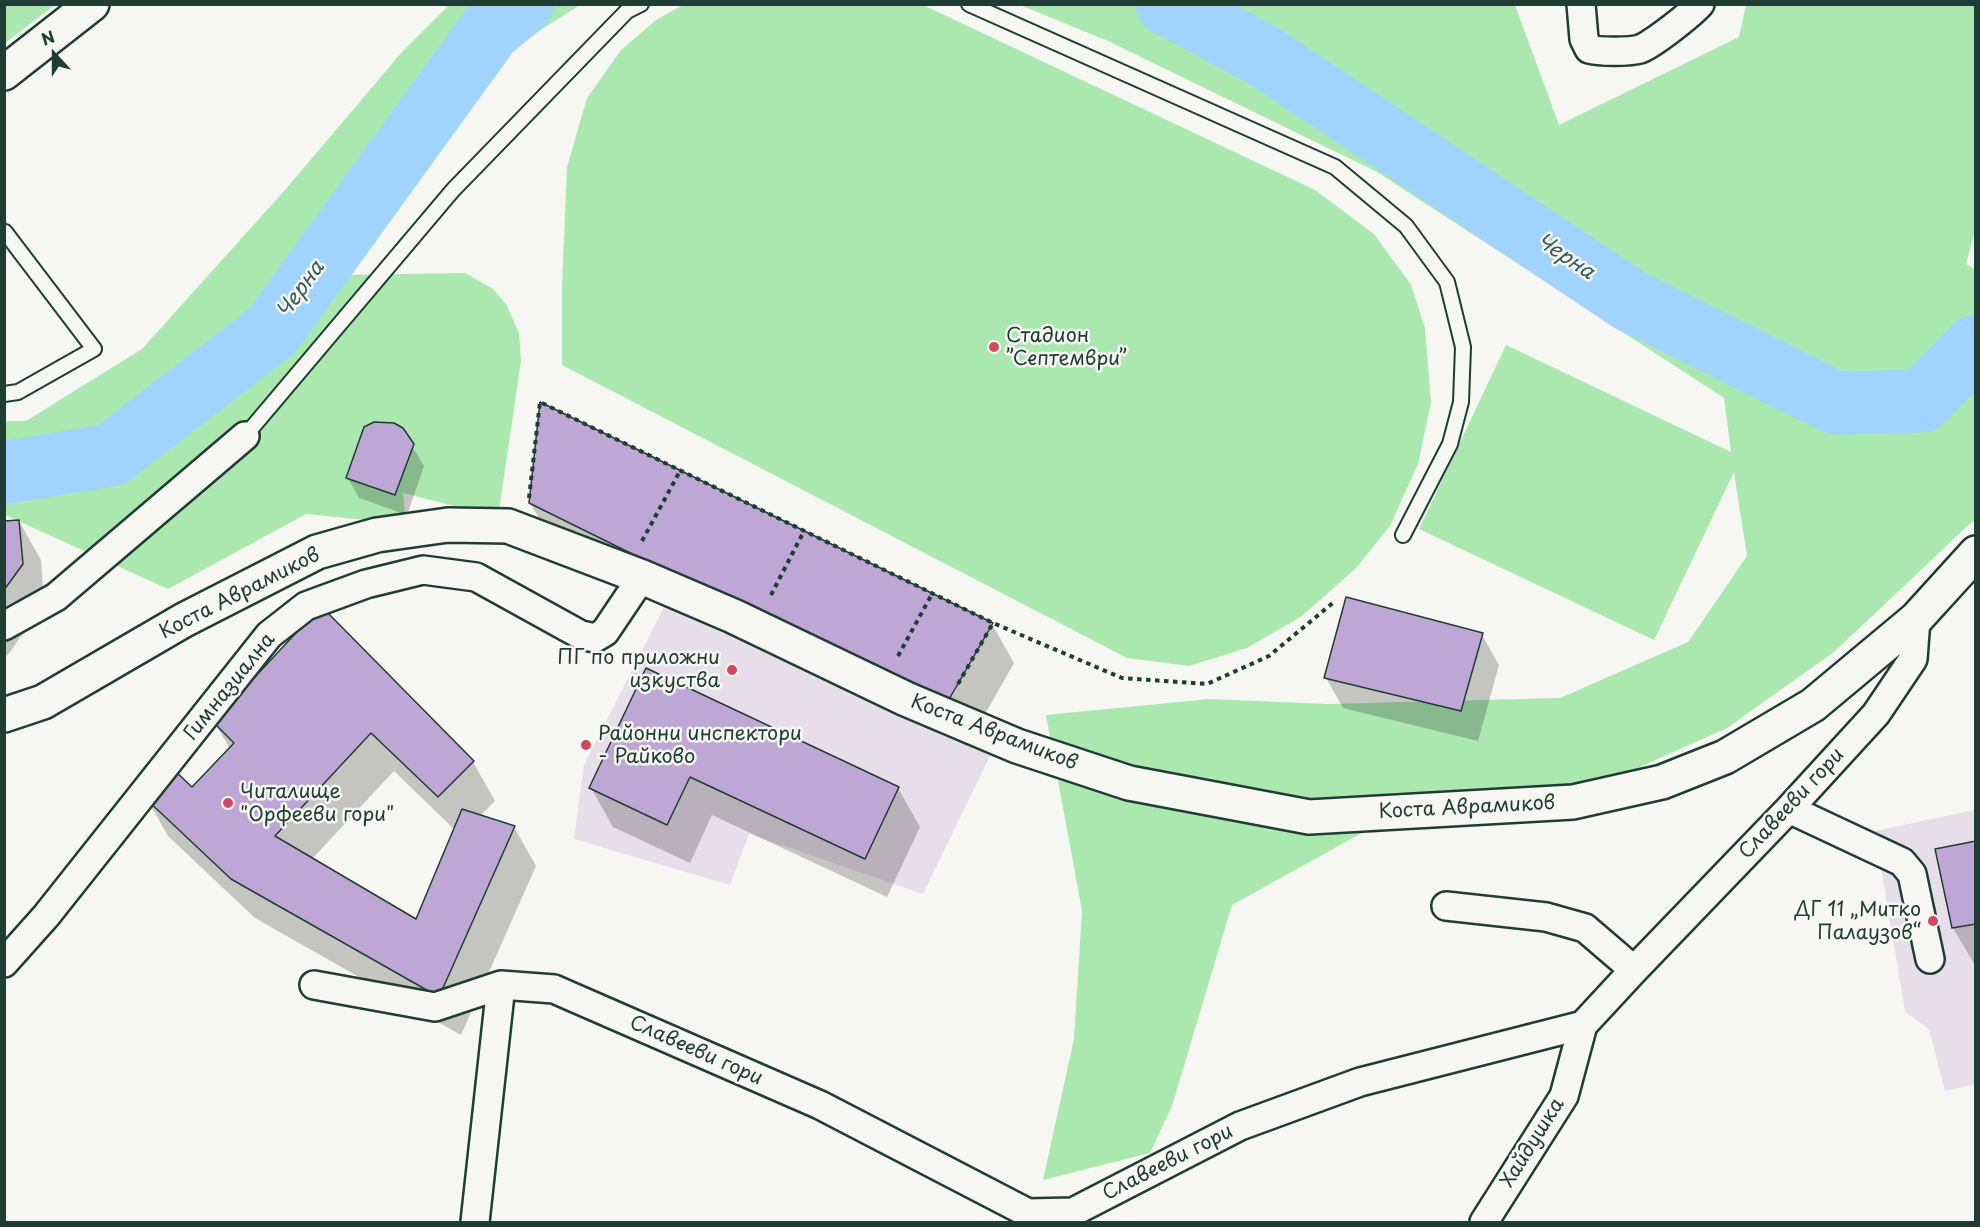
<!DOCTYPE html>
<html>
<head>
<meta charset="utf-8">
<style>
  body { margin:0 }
  #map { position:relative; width:1980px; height:1227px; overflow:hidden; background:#f6f6f2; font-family:"Playpen Sans",sans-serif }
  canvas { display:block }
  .frame { position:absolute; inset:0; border:6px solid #1f3d34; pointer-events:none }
  .north { position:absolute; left:24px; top:24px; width:60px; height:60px; -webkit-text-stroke:4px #f6f6f2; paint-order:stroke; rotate:339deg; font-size:16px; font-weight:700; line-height:24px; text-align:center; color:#1f3d34 }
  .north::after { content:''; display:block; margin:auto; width:21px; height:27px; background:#1f3d34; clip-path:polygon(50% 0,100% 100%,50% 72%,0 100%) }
</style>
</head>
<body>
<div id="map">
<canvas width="1980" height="1227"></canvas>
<div class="frame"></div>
<div class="north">N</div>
</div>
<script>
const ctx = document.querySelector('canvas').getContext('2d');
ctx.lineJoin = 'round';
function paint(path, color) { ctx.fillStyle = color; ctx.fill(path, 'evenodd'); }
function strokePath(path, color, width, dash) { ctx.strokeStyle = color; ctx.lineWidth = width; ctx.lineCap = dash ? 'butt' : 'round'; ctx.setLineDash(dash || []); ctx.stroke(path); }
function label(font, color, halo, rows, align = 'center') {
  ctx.font = font + ' "Playpen Sans",sans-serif'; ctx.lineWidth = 5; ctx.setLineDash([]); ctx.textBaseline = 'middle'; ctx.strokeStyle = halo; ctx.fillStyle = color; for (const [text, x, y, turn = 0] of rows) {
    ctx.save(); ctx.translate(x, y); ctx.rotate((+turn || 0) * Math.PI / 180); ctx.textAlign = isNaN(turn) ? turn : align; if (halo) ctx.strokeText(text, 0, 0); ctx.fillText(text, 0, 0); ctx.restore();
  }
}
const built = new Path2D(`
  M671,593L995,746L923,894L749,834L730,885L574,839L584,765Z
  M1975,810V1084L1945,1091L1929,1029L1905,1012L1875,831Z`);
const green = new Path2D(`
  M5,4H55V5L5,43Z
  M921,4L1315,190L1374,234L1411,285L1425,328L1431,402L1418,464L1390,526L1356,568L1302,616L1247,648L1189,666L1127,658L562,365V288L567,167L587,98L621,50L656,20L683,5Z
  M449,5H580L386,128L273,276L465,273L493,289L506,304L519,333L521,361L498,517L403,493L406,524L306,514L168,589L5,515V421H26L142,349L285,190L402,52Z
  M1020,5H1515L1559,125L1739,37L1746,5H1976V227L1966,264L1976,270L1975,519L1834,652L1727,728L1553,806L1387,819L1232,905L1172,1106L1150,1153L1043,1180L1074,1039L1082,911L1046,715L1210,699L1327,704L1560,698L1688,642L1747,556L1734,472L1654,640L1419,529L1506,345L1731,452L1724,398L1377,172L1108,41Z`);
const shadow = new Path2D(`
  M402,429L424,466L407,515L359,498L348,478Z
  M530,503L992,624L1014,663L967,746L553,542Z
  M19,521L41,560L44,603L8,655L4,656V523Z
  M321,609L473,762L495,801L480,816L514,827L536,866L461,1035L255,918L168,836L146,797L192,789L230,749L215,723ZM394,771L455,830L417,921L311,860Z
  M1482,635L1499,665L1478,741L1343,708L1326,678Z
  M647,670L898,788L920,827L887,897L712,815L690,863L613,827L591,788Z
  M1976,842V967L1953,928L1937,850Z`);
const river = new Path2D(`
  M1167,4L1264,56L1631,301L1836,403L1922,401L1976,346
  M4,473L111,455L272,331L490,30L522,4`);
const building = new Path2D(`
  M540,402L993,623L944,708L529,503Z
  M374,422L394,423L403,428L414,444L395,495L346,478L364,427Z
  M19,520L23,564L4,590V521Z
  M1346,597L1483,633L1461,711L1324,678Z
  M321,606L474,761L438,797L371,733L275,836L416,919L462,809L515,826L439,997L231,879L144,797L171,767L192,787L234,743L213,722Z
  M646,668L899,787L865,859L690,777L667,825L589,788Z
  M1976,841V924L1952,928L1935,849Z`);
const path = new Path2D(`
  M529,498L540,402L993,623L1122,678L1207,684L1269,656L1334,602
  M642,541L680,471
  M771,595L804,531
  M898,656L932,594
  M958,684L993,623`);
const lane = new Path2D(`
  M969,4L1335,167L1406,226L1447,282L1463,347L1461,402L1450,444L1403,535
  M4,394L18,392L94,349L5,232
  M245,436L453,190L627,11L641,4`);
const street = new Path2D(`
  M1581,4L1584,39L1589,49C1599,52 1630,52 1640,49C1653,44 1690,15 1700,4
  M4,626L56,597L245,436
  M1789,809L1902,862L1912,874L1930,959
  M1446,906L1546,917L1585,928L1634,970
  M4,963L46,916L269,635L306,606L366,584L423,570L476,577L581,635L595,638L605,632L642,577
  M314,985L435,1007L501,985L554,989L820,1105L1028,1213L1073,1212L1240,1126L1360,1082L1583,1025L1634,970L1789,809L1876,714L1913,659L1916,619
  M475,1222L501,985
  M1484,1222L1564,1096L1583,1025`);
const secondary = new Path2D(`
  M4,73L92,4
  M4,715L43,702L184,620L317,552L377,535L448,525L508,526L642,577L733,616L906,699L1017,746L1129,783L1309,817L1573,802L1662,782L1725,757L1813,705L1916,619L1976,553`);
const markers = [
  [994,347,6,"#d1495b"],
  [732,670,6,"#d1495b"],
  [586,745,6,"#d1495b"],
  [228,803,6,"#d1495b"],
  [1933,921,6,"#d1495b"]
];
const poiNames = [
  ["Стадион",1006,336],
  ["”Септември”",1006,359],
  ["ПГ по приложни",720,658,"right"],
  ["изкуства",720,681,"right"],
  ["Районни инспектори",598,734],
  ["- Райково",598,757],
  ["Читалище",240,792],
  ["\"Орфееви гори\"",240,815],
  ["ДГ 11 „Митко",1921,910,"right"],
  ["Палаузов“",1921,933,"right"]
];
const streetNames = [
  ["Коста Аврамиков",240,594,-27],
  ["Гимназиална",230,687,-51],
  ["Коста Аврамиков",994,733,21],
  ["Славееви гори",1792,804,-47],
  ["Коста Аврамиков",1467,808,-3],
  ["Славееви гори",696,1051,24],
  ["Хайдушка",1533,1143,-58],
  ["Славееви гори",1168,1163,-27]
];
const waterNames = [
  ["Черна",1565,257,34],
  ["Черна",301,290,-54]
];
paint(built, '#e6dee9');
paint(green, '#aae8af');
paint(shadow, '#0003');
strokePath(river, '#a0d3fe', 63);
paint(building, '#bfa7d5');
strokePath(building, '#1f3d34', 1.5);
strokePath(lane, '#1f3d34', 18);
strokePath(street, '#1f3d34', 32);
strokePath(secondary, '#1f3d34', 38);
strokePath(path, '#1f3d34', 4, [4.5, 4.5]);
strokePath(lane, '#f6f6f2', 14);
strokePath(street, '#f6f6f2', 27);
strokePath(secondary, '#f6f6f2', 33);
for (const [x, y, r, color] of markers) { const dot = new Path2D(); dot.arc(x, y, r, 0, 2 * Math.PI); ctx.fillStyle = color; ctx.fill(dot); strokePath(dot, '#f6f6f2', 2); }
label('20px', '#1f3d34', '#f6f6f2', poiNames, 'left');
label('20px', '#1f3d34', '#f6f6f2', streetNames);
label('italic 21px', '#395b5c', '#f6f6f2', waterNames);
</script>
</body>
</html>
